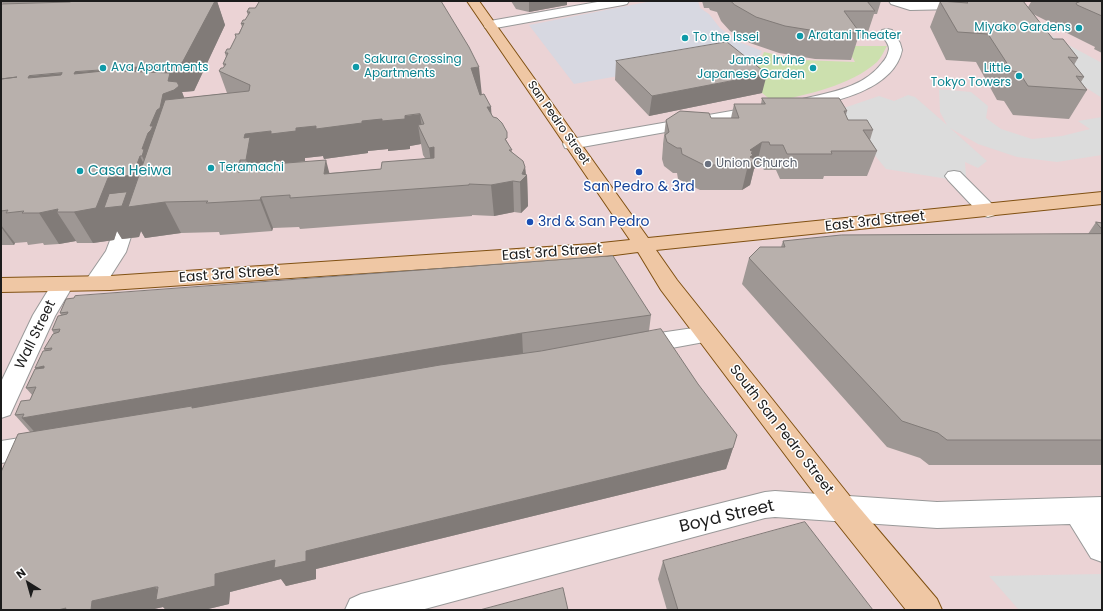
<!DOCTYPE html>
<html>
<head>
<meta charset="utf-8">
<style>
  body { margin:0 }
  #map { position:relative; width:1103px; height:611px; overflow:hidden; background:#ece8e2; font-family:Poppins,sans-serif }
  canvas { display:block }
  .frame { position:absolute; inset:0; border:2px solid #1c1c1c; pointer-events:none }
  .north { position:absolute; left:8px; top:563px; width:40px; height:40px; -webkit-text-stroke:3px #fff; paint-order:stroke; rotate:323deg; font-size:11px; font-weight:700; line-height:16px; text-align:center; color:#1c1c1c }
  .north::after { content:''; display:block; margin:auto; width:14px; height:18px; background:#1c1c1c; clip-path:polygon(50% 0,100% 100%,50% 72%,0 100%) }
</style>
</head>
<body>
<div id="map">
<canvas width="1103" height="611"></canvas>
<div class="frame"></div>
<div class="north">N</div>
</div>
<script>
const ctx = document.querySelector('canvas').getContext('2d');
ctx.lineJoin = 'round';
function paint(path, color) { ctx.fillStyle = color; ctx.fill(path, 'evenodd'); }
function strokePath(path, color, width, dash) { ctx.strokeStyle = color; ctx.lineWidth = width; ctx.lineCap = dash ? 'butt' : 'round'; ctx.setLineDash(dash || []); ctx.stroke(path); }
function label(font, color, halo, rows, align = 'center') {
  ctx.font = font + ' Poppins,sans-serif'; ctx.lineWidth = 3; ctx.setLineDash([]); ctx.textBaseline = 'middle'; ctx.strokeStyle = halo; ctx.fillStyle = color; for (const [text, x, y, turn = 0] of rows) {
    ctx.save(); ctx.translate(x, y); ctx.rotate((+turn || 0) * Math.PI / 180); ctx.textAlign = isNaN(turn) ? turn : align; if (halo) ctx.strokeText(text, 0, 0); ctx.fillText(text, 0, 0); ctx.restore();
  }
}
const commercial = new Path2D(`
  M1,1H1102V610H1Z`);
const grass = new Path2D(`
  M846,46H887C884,51 881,58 877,62C850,86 808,94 773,102L743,77L755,74L764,52L800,60L855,62Z`);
const parking = new Path2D(`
  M1035,27L1102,63V98L1043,60Z
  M939,89L971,92L988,106L986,118L1001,129L1032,139L1062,136L1090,129L1078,121L1102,117V155L1057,162L1017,157L978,144L950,128L987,161L978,168L965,162L966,177L954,180L886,169L838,110L879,96L894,101L908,95L915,97L947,125L940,112Z
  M1102,574V610H1019L989,576Z`);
const plaza = new Path2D(`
  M652,1H698L700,8L709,14L720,28L737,41L762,51L750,73L723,57L574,84L529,25Z`);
const minor = new Path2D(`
  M603,1H629L627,4L623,5L490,29L485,28L484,25L485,22L490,21Z
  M889,1H958L962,2L964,5L962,8L958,9L910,10L891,4Z
  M887,29L892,30L900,43L902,50C894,90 834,102 800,109L795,107L792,104L795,101C824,93 862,90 882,63C885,60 888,55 889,49C889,43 883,38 880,33L882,30Z
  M760,106L766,108L768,111L766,114L571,149L565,148L563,144L565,140L571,139Z
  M954,171L960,172L995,207L997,211L995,215L988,217L981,215L948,180L945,176L948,172Z
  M131,203L138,205L140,209L126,252L103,288L95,290L87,288L84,283L106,251L122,209L124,205Z
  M63,277L71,279L74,284L55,316L10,415L1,418V382L33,315L55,279Z
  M707,326L715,328L718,334L715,340L639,354L631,351L627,345L631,339L639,336Z
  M39,435L48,438L52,446L48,454L39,457L1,463V441Z
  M775,491L937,502L1102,497V562L1091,558L1070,524L937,528L775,517L765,518L421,610H345L350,599L361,594L765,492Z`);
const major = new Path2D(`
  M467,1H479L648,238L1102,192V204L656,250L677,280L852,499L937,599L942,610H906L832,517L661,290L638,252L592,258L110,290L1,292V278L110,276L592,244L630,240Z`);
const wall = new Path2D(`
  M1,1H217L225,25L194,91L182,92L184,98L227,93L219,71L224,67L223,64L226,57L225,53L230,49L242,27L241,24L245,20L248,16L247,12L249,8L481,94L492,116L508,143L512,152L525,167L526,175H527L528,206L521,213L514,212L494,216L472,215V216L300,229L299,227L273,228L272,231L220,235L219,232L181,233L145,238L141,231L139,237L122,239L117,231L114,240L93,243H77L76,241L59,244L44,245L43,243L28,245L27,242L15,243L14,245H1V4H3ZM421,144L423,155L425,158L381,169L330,173L293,163L305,161V158L323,156L324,159L368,153V151L388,149V151L410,149V146ZM280,161L281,164H275L274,162Z
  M511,1H567V5L529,12L516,9Z
  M702,1H881L877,14H874L866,38H858L851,60L815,59L779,53L750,43L730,31L721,21L717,12L710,10L709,8H704Z
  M940,1L960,2L961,1H1102V53L1094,49L1095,47L1063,31L1062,29L1063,27L1054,22H1049L1033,14L1053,39L1078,58L1074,65L1084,77L1081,82L1087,90L1069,119L1013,115L1004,101L997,100L976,62L946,60L930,27ZM1024,2H1031L1028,7Z
  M616,61L762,93L649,116L615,80Z
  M762,98L847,111L846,115L848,120L873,130L870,140L877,151L867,176H824L823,179H780L776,170H764L762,167H756L754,169L750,185L742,190H700L678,179L677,173H673L664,166L662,159L663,146V144L666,120L711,118H731L734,104H761Z
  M1096,222L1102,223V465H929L920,458L887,447L742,284L749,258L781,247L783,241L1088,234Z
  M66,299L651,315L649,331L733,448L726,469L316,569V579L286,586L281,579L230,592L229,604L204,610H166L163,607L150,610H1L30,432L15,415L30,400L32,395L26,388L45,351L44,349L54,334L52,330L61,315L60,313Z
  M663,561L873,610H667L658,579Z`);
const shadedWall = new Path2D(`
  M215,1H217L225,25L194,91L182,92L191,115L157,187L142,156V149L116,69Z
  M529,1H567V5L529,12Z
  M479,67L482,96L473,97L471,68Z
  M104,70L88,103L74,74L75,72Z
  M62,73L77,102L28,78L29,76Z
  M767,74L762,93L649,116L652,96Z
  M487,107H491L493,136Z
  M420,114L423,136L418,125L421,144L410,146V149L388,151V149L368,151V153L324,159L323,156L305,158V161L281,164L280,161L274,162L284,192L257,191L246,160L244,138L245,134Z
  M762,142L756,167L754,169L750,185L742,190L748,165L750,150Z
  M434,147L438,178L433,179L429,148Z
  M140,156L155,187L165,202L181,233L145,238L141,231L139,237L122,239L117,231L114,240L93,243L74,212L108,178Z
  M240,160L252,191L238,172Z
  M326,160L334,191L324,174Z
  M525,167L526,176L527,175L528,206L521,213L520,182Z
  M513,181L514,212L494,216L491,185Z
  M261,197L273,228L272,231L260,200Z
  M58,209L57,212L76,241L59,244L39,213Z
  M1,225L15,243L14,245L1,227Z
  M522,333L523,354L41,439L22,418Z
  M44,366L53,389L35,368Z
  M733,448L726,469L316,569V579L286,586L281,579L230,592L229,604L204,610H166L163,607L150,610H91L92,601L155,587L166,598L215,574L306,551Z
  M66,608L69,610H58Z`);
const building = new Path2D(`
  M71,1H215L182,63L116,69H122L121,71L170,73L168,81L177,82L179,86L174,90L163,94L160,108L157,110L150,126H153L151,130L148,133L142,149H144L143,153L142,156H140L133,175L108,178L96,208L74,212H57L58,209L39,213H22L24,211L6,213L8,210L1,211V79L17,77L1,79V4L70,2ZM104,70L103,71L74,74L75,72ZM62,73L61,75L28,78L29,76Z
  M260,1H441L469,47L479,67L471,68L480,95L484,94L491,107H487L493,117L497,118L502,123L507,132V138L505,139L512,150H509L523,161L525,167L522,174L527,175L520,182L513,181L491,185L469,184V185L290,198V195L261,197L260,200L206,203L208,201L165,202L128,207L165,100L249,91L250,85L219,71L221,68H223L226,64H223L228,53H225L227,49H230L236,37L235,34H239L244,23L241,24L243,20H245L250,12H247L249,8H255ZM420,114L424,124L418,125L429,148L434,147V158L382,162L381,169L324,174L326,160L273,164L274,161L251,163L246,172H238L240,160H246L250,137L244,138L245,134L271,131V134L296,131V128L316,126V129L362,123V121L382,119V121L405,119V116Z
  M731,1H867L875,11H844L860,33L822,32L785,26L756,17L735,5Z
  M940,1L968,3L966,1H1023L1053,39H1063L1078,58L1068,57L1084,77L1076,76L1087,90L1028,86L1019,72L1012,71L988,34L958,32Z
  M1077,1H1102V16L1077,5L1076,3L1079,2Z
  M727,42L767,74L652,96L616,61Z
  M762,98H839L847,111H844L848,120H867L873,130H863L877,151H831L832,154H787L783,145H770L769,142H762L750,150L753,152L751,153L753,155L750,157L756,160L748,165H704L682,154L681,148H677L667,142L665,135L669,132L666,120L680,111L709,113L711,118H739L734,104H765Z
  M127,192L122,206L104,208L109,194Z
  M1096,222L1102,223V229Z
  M1102,234V440H947L938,433L902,421L749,258L760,247H785L783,241L841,235Z
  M613,256L651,315L522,333L22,418L24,414L15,415L21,401L30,400L36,387L26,388L35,369L44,368V366L35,368L43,351L51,350L52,348L44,349L53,334L59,332L60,329L52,330L58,316L67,314L68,312L60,313L66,299L74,298L75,296Z
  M661,329L698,384L737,435L733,448L306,551V561L274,568L275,560L215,574V586L156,600L158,587H155L92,601L91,610H65L66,608L58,610H1V472L18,434L192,406V408L440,365L541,351Z
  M805,522L873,610H678L663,561Z
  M563,588L568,610H480Z`);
const markers = [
  [1079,28,4,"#0f9aa8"],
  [800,36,4,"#0f9aa8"],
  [685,38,4,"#0f9aa8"],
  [356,67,4,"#0f9aa8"],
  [103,68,4,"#0f9aa8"],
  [813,68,4,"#0f9aa8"],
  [1019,76,4,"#0f9aa8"],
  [708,164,4,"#6b7280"],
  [211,168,4,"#0f9aa8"],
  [80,171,4,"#0f9aa8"],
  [639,172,4,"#1a4fb4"],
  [530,222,4,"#1a4fb4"]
];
const farCulturenames = [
  ["Miyako Gardens",1071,28,"right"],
  ["Aratani Theater",808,36],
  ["To the Issei",693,38],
  ["Sakura Crossing",364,60],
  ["Apartments",364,74],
  ["James Irvine",805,61,"right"],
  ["Japanese Garden",805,75,"right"],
  ["Ava Apartments",111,68],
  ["Little",1011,69,"right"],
  ["Tokyo Towers",1011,83,"right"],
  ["Teramachi",219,168]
];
const farStreetnames = [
  ["San Pedro Street",558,123,55]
];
const farWorshipnames = [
  ["Union Church",716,164]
];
const cultureNames = [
  ["Casa Heiwa",88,171]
];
const transitNames = [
  ["San Pedro & 3rd",639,187],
  ["3rd & San Pedro",538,222,"left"]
];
const streetNames = [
  ["East 3rd Street",875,222,-6],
  ["East 3rd Street",552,253,-4],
  ["East 3rd Street",229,275,-4],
  ["Wall Street",36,335,-64],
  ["South San Pedro Street",781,430,52]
];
const nearStreetnames = [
  ["Boyd Street",727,517,-13]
];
paint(commercial, '#ebd3d5');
paint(grass, '#cce0ae');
paint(parking, '#dcdcdc');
paint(plaza, '#d7d8e1');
strokePath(minor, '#999', 2);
strokePath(major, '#815112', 2);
paint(minor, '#fff');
paint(major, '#efc7a4');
paint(wall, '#9e9794');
paint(shadedWall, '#817b78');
paint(building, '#b8b0ac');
strokePath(building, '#817b78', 1);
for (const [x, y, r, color] of markers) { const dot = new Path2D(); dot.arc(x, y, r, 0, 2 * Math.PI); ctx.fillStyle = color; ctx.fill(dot); strokePath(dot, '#fff', 1.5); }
label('12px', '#0d838f', '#fff', farCulturenames, 'left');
label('12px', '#1c1c1c', '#fff', farStreetnames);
label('12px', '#5b616d', '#fff', farWorshipnames, 'left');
label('14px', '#0d838f', '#fff', cultureNames, 'left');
label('14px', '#164399', '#fff', transitNames);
label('14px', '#1c1c1c', '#fff', streetNames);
label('17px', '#1c1c1c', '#fff', nearStreetnames);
</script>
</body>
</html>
